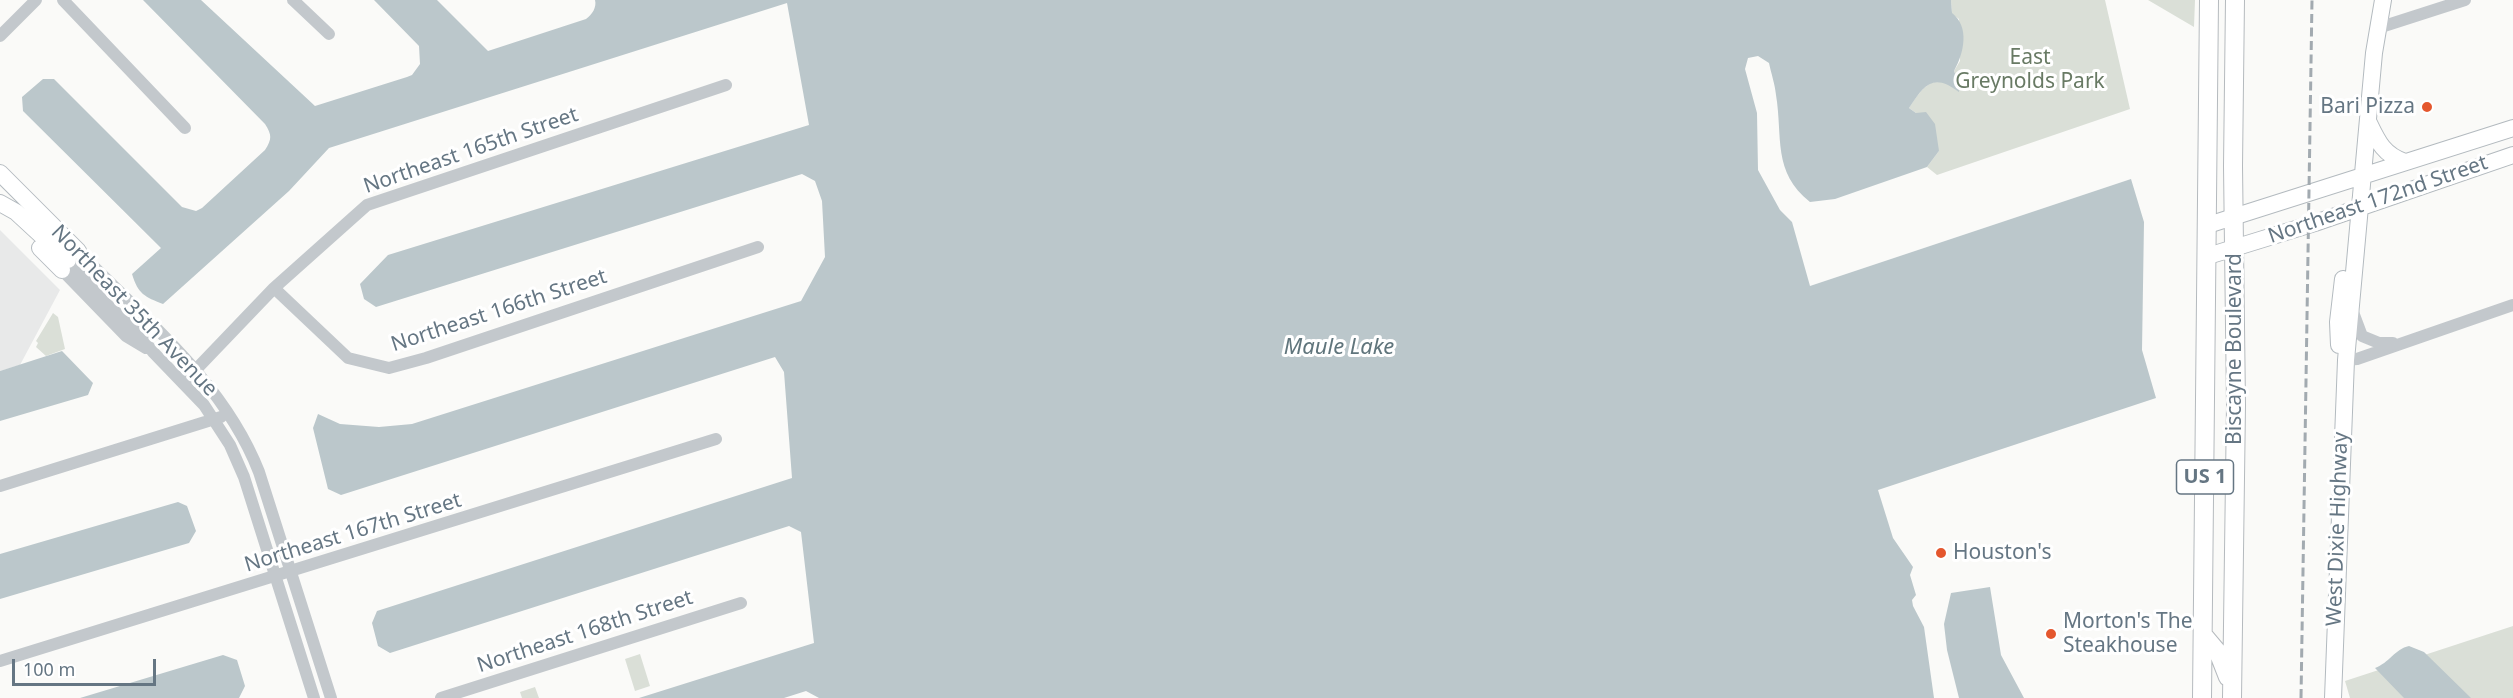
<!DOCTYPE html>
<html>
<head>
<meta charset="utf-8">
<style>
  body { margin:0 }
  #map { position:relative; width:2513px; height:698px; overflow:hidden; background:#fafaf8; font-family:"Noto Sans",sans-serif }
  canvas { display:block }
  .scale { position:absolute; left:12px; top:659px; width:144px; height:27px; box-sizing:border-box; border:3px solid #657683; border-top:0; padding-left:8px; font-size:18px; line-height:21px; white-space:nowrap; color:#657683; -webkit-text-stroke:4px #fff; paint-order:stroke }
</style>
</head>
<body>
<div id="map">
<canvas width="2513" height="698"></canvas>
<div class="scale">100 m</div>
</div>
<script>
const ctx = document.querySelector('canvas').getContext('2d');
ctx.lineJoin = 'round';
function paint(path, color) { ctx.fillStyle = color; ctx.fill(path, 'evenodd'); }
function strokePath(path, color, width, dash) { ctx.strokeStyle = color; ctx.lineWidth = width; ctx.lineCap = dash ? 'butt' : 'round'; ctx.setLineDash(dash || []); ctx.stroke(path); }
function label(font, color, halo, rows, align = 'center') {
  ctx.font = font + ' "Noto Sans",sans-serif'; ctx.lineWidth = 6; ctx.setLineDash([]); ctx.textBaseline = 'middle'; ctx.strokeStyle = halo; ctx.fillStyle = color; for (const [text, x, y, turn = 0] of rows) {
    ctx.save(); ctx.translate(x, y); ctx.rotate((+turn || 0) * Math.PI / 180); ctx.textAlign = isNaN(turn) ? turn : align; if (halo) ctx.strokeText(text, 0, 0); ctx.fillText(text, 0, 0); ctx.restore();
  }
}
const built = new Path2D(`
  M0,230L60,290L20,365L0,371Z`);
const green = new Path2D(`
  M1951,0H2105L2130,109L1937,175L1927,167L1939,151L1916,113L1909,108C1917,96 1929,75 1947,83C1951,84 1955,89 1958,91V81L1954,71L1960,61L1959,19L1952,14Z
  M2148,0H2195L2194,27Z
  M53,313L58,317L65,349L46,356L36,347L38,343L36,341Z
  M2513,626V698H2350L2345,681Z
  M640,654L650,686L635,691L625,659Z
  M535,687L539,698H522L520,692Z`);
const water = new Path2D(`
  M143,0H201L315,106L407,77L412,75L420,64L419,46L374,0H437L488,51L586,19C592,15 597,7 595,0H1951L1952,13C1970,27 1964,53 1954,71L1958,81L1959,92C1933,72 1924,85 1909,108L1916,113L1926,112L1935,124L1939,151L1927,167L1835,199L1810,202C1772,172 1783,137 1776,95C1775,84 1771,73 1769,63L1758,56L1748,58L1745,69L1757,113L1758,170L1780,210L1792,222L1810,286L2131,179L2144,222L2142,350L2156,398L1878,490L1893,538L1913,567L1910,575L1916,595L1912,600L1913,606L1924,627L1934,698H819L806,691L784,698H639L814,643L801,532L789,526L390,653L378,646L372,623L377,611L792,478L784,372L775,357L341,495L328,489L313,428L318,414L340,424L379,427L412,424L801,301L825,257L822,201L815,181L802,174L376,307L364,299L360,284L388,255L809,125L787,3L329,148L289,191L163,304C145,297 138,294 132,274L161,248L23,111L22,97L43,79H54L182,207L196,211L202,208L265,150C272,139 272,135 265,124Z
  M62,351L93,383L88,395L0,421V371Z
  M178,502L187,506L196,531L189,543L0,599V554Z
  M1990,587L2001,655L2024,698H1959L1947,650L1944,624L1951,593Z
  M2409,646L2424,652L2471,698H2404L2375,668C2389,663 2395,649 2409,646Z
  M223,655L237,660L245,686L239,698H80Z`);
const street = new Path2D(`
  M63,0L185,128
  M293,0L329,34
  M2378,28L2465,0
  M0,36L36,0
  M78,251C144,318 224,382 259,472L331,698
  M68,260L103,301L135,329L153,352L204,405L230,445L244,477L314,698
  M62,270L126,336L146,348
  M274,288L348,358L389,368L426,358L758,247
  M2353,312L2362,336L2379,343H2393
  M2346,360L2357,359L2513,305
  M184,382L274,288L367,205L726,85
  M0,486L221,417
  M0,661L716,439
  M441,698L741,603`);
const secondary = new Path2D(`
  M2369,123C2378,142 2384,155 2405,162
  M0,173L78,251
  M0,203L16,212L68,260
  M2208,225L2513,128
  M40,248L62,270
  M2208,256L2315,223L2513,155
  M2339,345L2338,322L2343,279
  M2333,698L2346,360L2374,53L2383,0`);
const primary = new Path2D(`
  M2203,635L2219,654L2228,677
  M2202,698L2209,0
  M2232,698L2236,405L2233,166L2235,0`);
const rail = new Path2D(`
  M2301,698L2312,0`);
const markers = [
  [2427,107,6,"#e4572e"],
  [1941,553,6,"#e4572e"],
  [2051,634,6,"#e4572e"]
];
const shields = [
  [2205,477,57]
];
const shieldNames = [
  ["US 1",2205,477]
];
const parkNames = [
  ["East",2030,58],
  ["Greynolds Park",2030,82]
];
const poiNames = [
  ["Bari Pizza",2415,107,"right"],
  ["Houston's",1953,553],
  ["Morton's The",2063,622],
  ["Steakhouse",2063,646]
];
const streetNames = [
  ["Northeast 165th Street",471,151,-19],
  ["Northeast 172nd Street",2378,200,-19],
  ["Northeast 35th Avenue",134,311,46],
  ["Northeast 166th Street",499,311,-18],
  ["Biscayne Boulevard",2235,349,-90],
  ["West Dixie Highway",2338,529,-88],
  ["Northeast 167th Street",353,533,-17],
  ["Northeast 168th Street",585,632,-18]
];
const waterNames = [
  ["Maule Lake",1339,348]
];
paint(built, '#e8e9e9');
paint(green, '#dadfd7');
paint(water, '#bbc7cb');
strokePath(secondary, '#b3babf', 18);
strokePath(primary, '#b5babe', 20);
strokePath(street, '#c3c8cc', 12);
strokePath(secondary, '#fff', 16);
strokePath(primary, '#fff', 18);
strokePath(rail, '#a2aab0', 3, [9, 4.5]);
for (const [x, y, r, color] of markers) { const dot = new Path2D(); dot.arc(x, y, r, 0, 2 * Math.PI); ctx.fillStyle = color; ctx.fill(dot); strokePath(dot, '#fff', 2); }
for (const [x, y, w] of shields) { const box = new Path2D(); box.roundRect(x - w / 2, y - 17, w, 34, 4.5); ctx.fillStyle = '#fff'; ctx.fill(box); strokePath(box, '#657683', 1.5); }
label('bold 20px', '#657683', null, shieldNames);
label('21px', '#687a64', '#fff', parkNames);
label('21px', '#657683', '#fff', poiNames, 'left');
label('21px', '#657683', '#fff', streetNames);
label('italic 22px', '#60757c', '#fff', waterNames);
</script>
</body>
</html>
